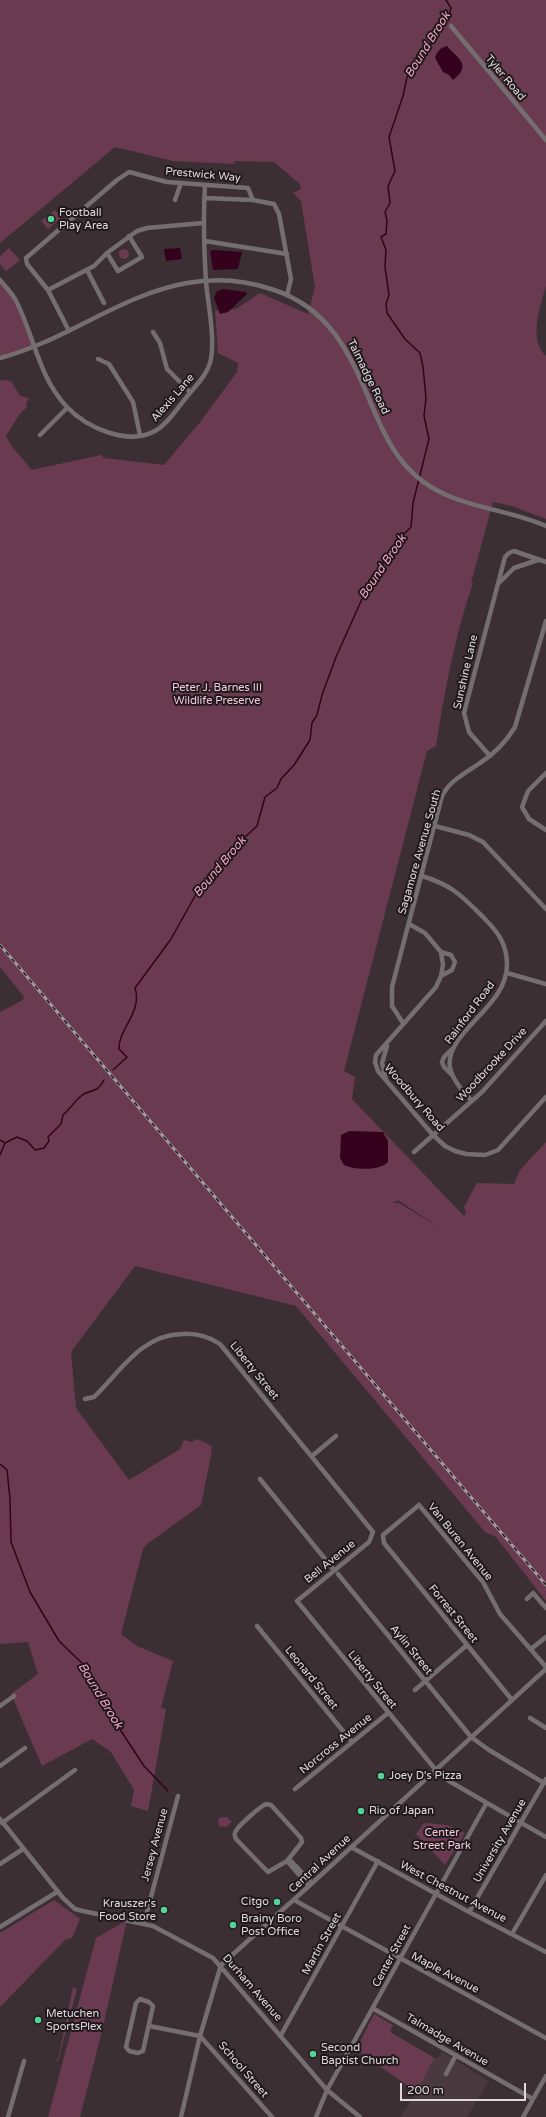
<!DOCTYPE html>
<html>
<head>
<meta charset="utf-8">
<style>
  body { margin:0 }
  #map { position:relative; width:546px; height:2117px; overflow:hidden; background:#3c2f34; font-family:"Varela Round",sans-serif }
  canvas { display:block }
  .scale { position:absolute; left:400px; top:2083px; width:126px; height:18px; box-sizing:border-box; border:2px solid #e1d8db; border-top:0; padding-left:5px; font-size:12px; line-height:14px; white-space:nowrap; color:#e1d8db; -webkit-text-stroke:3px #1f191b; paint-order:stroke }
</style>
</head>
<body>
<div id="map">
<canvas width="546" height="2117"></canvas>
<div class="scale">200 m</div>
</div>
<script>
const ctx = document.querySelector('canvas').getContext('2d');
ctx.lineJoin = 'round';
function paint(path, color) { ctx.fillStyle = color; ctx.fill(path, 'evenodd'); }
function strokePath(path, color, width, dash) { ctx.strokeStyle = color; ctx.lineWidth = width; ctx.lineCap = dash ? 'butt' : 'round'; ctx.setLineDash(dash || []); ctx.stroke(path); }
function label(font, color, halo, rows, align = 'center') {
  ctx.font = font + ' "Varela Round",sans-serif'; ctx.lineWidth = 4; ctx.setLineDash([]); ctx.textBaseline = 'middle'; ctx.strokeStyle = halo; ctx.fillStyle = color; for (const [text, x, y, turn = 0] of rows) {
    ctx.save(); ctx.translate(x, y); ctx.rotate((+turn || 0) * Math.PI / 180); ctx.textAlign = isNaN(turn) ? turn : align; if (halo) ctx.strokeText(text, 0, 0); ctx.fillText(text, 0, 0); ctx.restore();
  }
}
const built = new Path2D(`
  M374,2014L393,2025L390,2032L437,2059L442,2052L489,2081L467,2117H400L417,2092L356,2050Z`);
const green = new Path2D(`
  M0,0H546V286C540,307 528,339 546,356V519L512,506L493,502L471,583H473C454,639 445,689 436,746L427,751L344,1071L355,1077L352,1099L464,1216L466,1214L464,1207L477,1183L514,1184L520,1170L546,1142V1601L496,1537L485,1532L296,1306L135,1266L71,1352L76,1408L129,1480L180,1449L184,1440L191,1442L197,1439L212,1446L211,1450L212,1451L201,1505L147,1544L143,1549L121,1634L137,1646L173,1661L161,1708L166,1709L148,1811L131,1806L134,1790L111,1752L92,1739L42,1766L11,1694L38,1674L28,1642L0,1644V1012L23,1000L24,997L0,967V380L11,381L20,396L29,398L26,404L27,407L19,415L6,436L13,448L32,470L101,455L104,458L164,465L201,421L237,372L238,363L218,353L215,309L217,311L236,309L260,293L308,314L315,287L301,201L293,193L301,189L300,184L274,162L234,161L235,164L173,161L115,147L0,243ZM398,1200L443,1230L399,1203H393Z
  M55,210L61,218L48,229L41,221Z
  M9,248L20,260L6,271L0,264V256Z
  M119 254a5 5 0 1 1 10 0a5 5 0 1 1-10 0Z
  M0,280L10,292L34,347L0,357Z
  M222,1817H227L232,1822L226,1827L219,1826L218,1819Z
  M424,1823L447,1825L465,1833L445,1865L416,1834Z
  M54,1900L80,1919L72,1938L66,1939L0,2007V1933Z
  M127,1920L102,2031L80,2117H48L96,1938Z
  M73,1987L77,1989L58,2061L54,2060L58,2059Z
  M374,2014L393,2025L390,2032L434,2058L417,2092L356,2050Z`);
const water = new Path2D(`
  M447,46C455,57 474,64 453,80L449,75L443,72L435,58C437,51 440,48 447,46Z
  M180,248L182,259L166,261L164,249Z
  M214,250L242,252L238,269L213,270L210,251Z
  M223,289L246,292L247,294L228,312L220,314L214,298L217,291Z
  M349,1131L383,1132L388,1141V1162C380,1171 354,1170 344,1165L340,1158L341,1135Z`);
const stream = new Path2D(`
  M113,1070L127,1057L119,1049C118,1030 143,1011 135,988L171,939L195,896L214,872L221,868L232,849L257,826L265,797L277,788L281,779L294,765L310,740L312,723L317,715L322,695L336,657L362,599L363,593L399,539L411,527L413,503L429,439L424,416L426,398L423,367L420,353L405,339L387,313L386,304L389,295L385,267L386,250L381,237L386,234L387,220L385,212L390,203L388,186L395,171L389,137L403,96L407,77L416,61L427,50L449,15L451,8L446,0
  M0,1140L5,1143
  M0,1155L5,1143L17,1137L27,1141L35,1150L44,1148L49,1141L48,1137L61,1124L63,1115C70,1109 74,1102 81,1096C91,1088 96,1095 104,1080
  M0,1464L7,1470L10,1499L11,1542L30,1592L59,1641L84,1665L89,1682L144,1766L168,1791`);
const minor = new Path2D(`
  M451,26L546,140
  M204,198L253,200
  M175,200L181,183
  M205,241L287,254
  M107,253L118,271L142,257L129,236
  M87,270L104,303
  M0,280C5,286 11,292 15,299C34,334 38,377 67,407C87,428 128,446 155,431C168,424 177,408 186,398C194,387 206,377 210,363C216,341 208,305 206,282C204,250 203,217 205,185
  M48,290L94,266L107,253L137,231L147,228L203,223
  M69,331L48,290L27,264L26,258L117,180L129,172L167,182L248,188L253,200L274,204L279,214L291,279L287,295
  M153,332L160,343L167,369L190,392
  M0,358C66,341 120,295 187,283C216,278 244,280 271,289C333,308 352,359 375,413C385,436 396,458 415,475C451,508 503,507 546,526
  M98,359L109,364L133,402L140,435
  M40,435L67,408
  M499,583L514,568L538,560
  M490,756L469,732L464,713L505,557L509,553L514,551L546,562
  M546,773L528,791L522,807L529,819L546,830
  M435,826L469,835L483,842L546,909
  M422,876C452,885 462,896 484,918C498,932 507,944 507,965C507,1008 444,1032 450,1068C453,1081 463,1092 472,1101
  M409,924L425,933L441,952L443,965L441,976L436,987L376,1055L375,1062L378,1071L433,1135L445,1146L455,1151L466,1154L485,1155L498,1150L546,1097
  M441,952L451,955L455,962L452,970L441,976
  M507,973L546,984
  M403,1023L392,1006V987L442,796C450,780 466,773 480,763C494,754 506,742 515,727L546,621
  M451,1050L444,1057L442,1062L444,1067L452,1075
  M386,1079L382,1063L387,1046
  M414,1152L482,1092L546,1021
  M85,1399L94,1397C121,1371 141,1335 182,1334C197,1333 208,1336 220,1344L373,1532L369,1542L297,1601L435,1769L449,1781L546,1837
  M312,1456L336,1436
  M260,1479L334,1570
  M338,1574L471,1737L489,1750L544,1783
  M527,1599L533,1593L546,1608
  M257,1626L352,1742
  M531,1649L546,1637
  M415,1690L467,1645
  M512,1700L384,1543L383,1535L419,1505L483,1582L500,1614L546,1667
  M0,1706L14,1696
  M530,1718L546,1728
  M0,1766L25,1748
  M295,1789L388,1713
  M266,1804L271,1805L301,1838L302,1842L287,1861L268,1872L236,1839C235,1837 234,1835 235,1833C236,1827 261,1806 266,1804Z
  M0,1819L63,1898L75,1909L83,1911L153,1926L213,1958L327,2090L360,2117
  M2,1823L75,1770
  M351,1847L469,1912L546,1952
  M289,1859L312,1883
  M287,1861L309,1886
  M0,1864L23,1849
  M294,1900L546,2038
  M469,1912L546,1779
  M144,1923L178,1796
  M0,1927L57,1892
  M512,1934L546,1875
  M140,1999L149,2002L153,2006L143,2051L138,2053L129,2051L126,2047L136,2003Z
  M374,2009L533,2099
  M149,2026L200,2036
  M281,2035L378,1861
  M200,2036L272,2117
  M446,2074L456,2055
  M8,2117L24,2061
  M181,2117L200,2036L221,1965L309,1886L546,1669
  M316,2117L327,2090L486,1804
  M523,2117L546,2076`);
const rail = new Path2D(`
  M0,945L546,1585`);
const markers = [
  [51,219,4,"#53d396"],
  [381,1776,4,"#53d396"],
  [361,1811,4,"#53d396"],
  [277,1902,4,"#53d396"],
  [164,1910,4,"#53d396"],
  [233,1925,4,"#53d396"],
  [38,2020,4,"#53d396"],
  [313,2054,4,"#53d396"]
];
const streetNames = [
  ["Tyler Road",505,78,50],
  ["Prestwick Way",203,175,5],
  ["Talmadge Road",368,377,64],
  ["Alexis Lane",173,398,-49],
  ["Sunshine Lane",466,672,-77],
  ["Sagamore Avenue South",420,852,-74],
  ["Rainford Road",470,1013,-53],
  ["Woodbrooke Drive",492,1065,-47],
  ["Woodbury Road",414,1098,49],
  ["Liberty Street",254,1371,51],
  ["Van Buren Avenue",460,1542,51],
  ["Bell Avenue",330,1562,-39],
  ["Forrest Street",453,1614,51],
  ["Aylin Street",411,1650,51],
  ["Leonard Street",311,1678,51],
  ["Liberty Street",372,1680,51],
  ["Norcross Avenue",336,1744,-39],
  ["University Avenue",500,1841,-60],
  ["Jersey Avenue",155,1845,-75],
  ["Central Avenue",320,1864,-43],
  ["West Chestnut Avenue",453,1892,28],
  ["Martin Street",322,1944,-61],
  ["Center Street",392,1956,-62],
  ["Maple Avenue",445,1973,28],
  ["Durham Avenue",252,1988,49],
  ["Talmadge Avenue",447,2040,30],
  ["School Street",243,2070,49]
];
const poiNames = [
  ["Football",59,213],
  ["Play Area",59,226],
  ["Joey D's Pizza",389,1776],
  ["Rio of Japan",369,1811],
  ["Citgo",269,1902,"right"],
  ["Krauszer's",156,1904,"right"],
  ["Food Store",156,1917,"right"],
  ["Brainy Boro",241,1919],
  ["Post Office",241,1932],
  ["Metuchen",46,2014],
  ["SportsPlex",46,2027],
  ["Second",321,2048],
  ["Baptist Church",321,2061]
];
const parkNames = [
  ["Peter J. Barnes III",217,688],
  ["Wildlife Preserve",217,701],
  ["Center",442,1833],
  ["Street Park",442,1846]
];
const waterNames = [
  ["Bound Brook",428,45,-58],
  ["Bound Brook",383,567,-56],
  ["Bound Brook",220,867,-50],
  ["Bound Brook",100,1696,59]
];
paint(built, '#4b3940');
paint(green, '#6a3b50');
paint(water, '#34021d');
strokePath(stream, '#34021d', 1.5);
strokePath(minor, '#756e71', 4.5);
strokePath(rail, '#a59a9e', 3);
strokePath(rail, '#1f191b', 1.5, [4.5]);
for (const [x, y, r, color] of markers) { const dot = new Path2D(); dot.arc(x, y, r, 0, 2 * Math.PI); ctx.fillStyle = color; ctx.fill(dot); strokePath(dot, '#1f191b', 1.5); }
label('11px', '#e1d8db', '#1f191b', streetNames);
label('11px', '#e1d8db', '#1f191b', poiNames, 'left');
label('11px', '#f6cadb', '#1f191b', parkNames);
label('italic 12px', '#f9a5c9', '#1f191b', waterNames);
</script>
</body>
</html>
